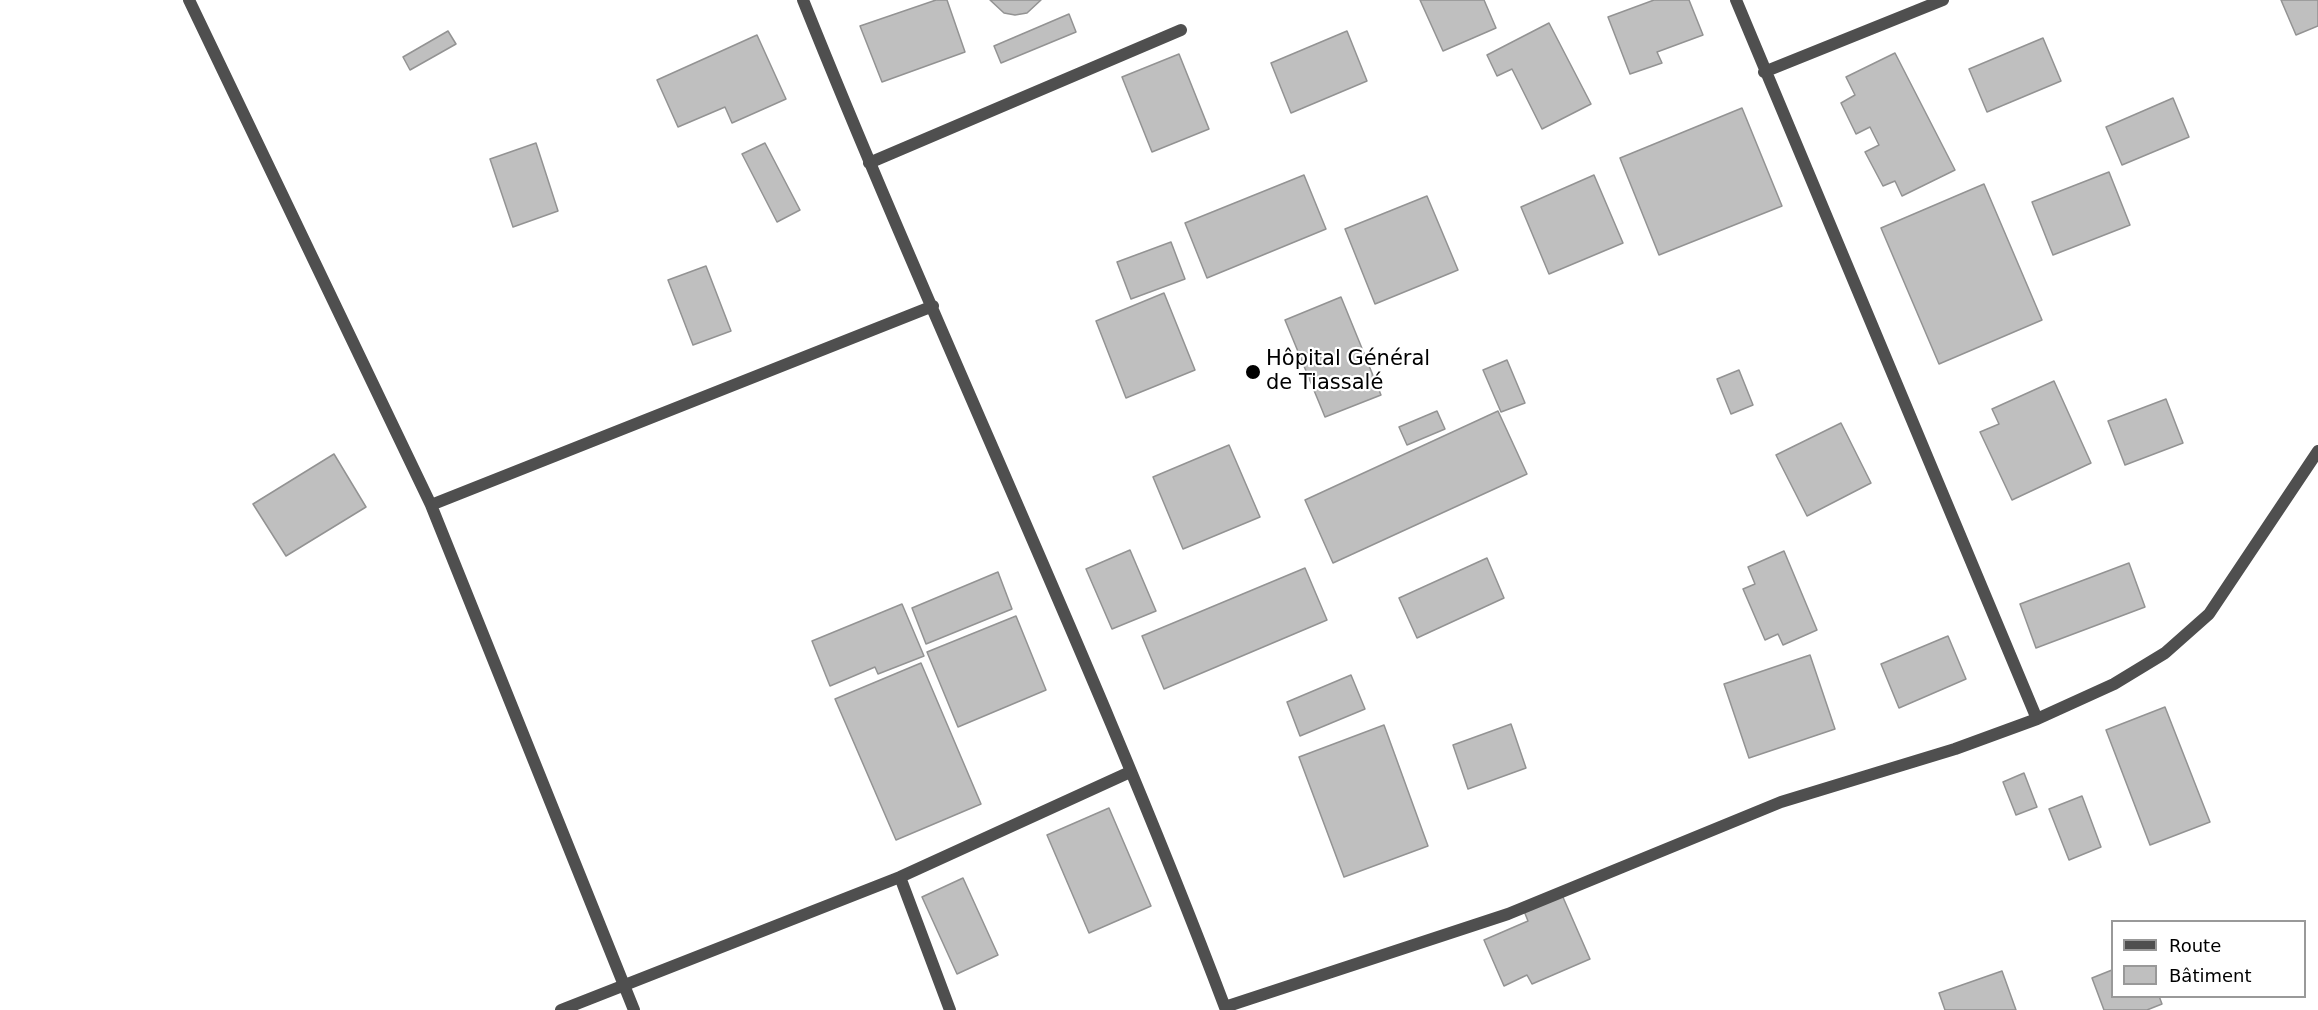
<!DOCTYPE html>
<html>
<head>
<meta charset="utf-8">
<style>
  body { margin:0 }
  #map { position:relative; width:2318px; height:1010px; overflow:hidden; background:#fff; font-family:"DejaVu Sans",sans-serif }
  canvas { display:block }
  .legend { position:absolute; left:2111px; top:920px; width:195px; height:78px; box-sizing:border-box; background:#fff; border:2px solid #999; margin:0; padding:8px 10px; list-style:none; font-size:18px; color:#000 }
  .legend li { display:flex; align-items:center; gap:12px; height:30px }
  .legend b { width:30px; border:2px solid #999 }
</style>
</head>
<body>
<div id="map">
<canvas width="2318" height="1010"></canvas>
<ul class="legend">
<li><b style="height:8px;background:#4f4f4f"></b>Route</li>
<li><b style="height:16px;background:#bfbfbf"></b>Bâtiment</li>
</ul>
</div>
<script>
const ctx = document.querySelector('canvas').getContext('2d');
ctx.lineJoin = 'round';
function paint(path, color) { ctx.fillStyle = color; ctx.fill(path, 'evenodd'); }
function strokePath(path, color, width, dash) { ctx.strokeStyle = color; ctx.lineWidth = width; ctx.lineCap = dash ? 'butt' : 'round'; ctx.setLineDash(dash || []); ctx.stroke(path); }
function label(font, color, halo, rows, align = 'center') {
  ctx.font = font + ' "DejaVu Sans",sans-serif'; ctx.lineWidth = 4.5; ctx.setLineDash([]); ctx.textBaseline = 'middle'; ctx.strokeStyle = halo; ctx.fillStyle = color; for (const [text, x, y, turn = 0] of rows) {
    ctx.save(); ctx.translate(x, y); ctx.rotate((+turn || 0) * Math.PI / 180); ctx.textAlign = isNaN(turn) ? turn : align; if (halo) ctx.strokeText(text, 0, 0); ctx.fillText(text, 0, 0); ctx.restore();
  }
}
const building = new Path2D(`
  M936,0H947L965,52L882,82L860,26Z
  M990,0H1041L1027,13L1015,15L1004,13Z
  M1420,0H1484L1496,28L1443,51Z
  M1654,0H1689L1703,35L1657,52L1662,63L1630,74L1608,17Z
  M2281,0H2318V26L2296,35Z
  M1069,14L1076,32L1001,63L994,46Z
  M1549,23L1591,104L1542,129L1512,69L1497,76L1487,55Z
  M448,31L456,44L410,70L403,57Z
  M1347,31L1367,81L1291,113L1271,63Z
  M757,35L786,99L732,123L725,107L678,127L657,80Z
  M2043,38L2061,81L1987,112L1969,69Z
  M1895,53L1955,170L1902,196L1895,181L1883,186L1865,152L1879,145L1870,127L1856,134L1841,103L1855,95L1846,77Z
  M1179,54L1209,129L1152,152L1122,77Z
  M2173,98L2189,137L2122,165L2106,127Z
  M1742,108L1782,206L1659,255L1620,158Z
  M536,143L558,211L513,227L490,159Z
  M765,143L800,210L777,222L742,154Z
  M2109,172L2130,225L2053,255L2032,202Z
  M1304,175L1326,229L1207,278L1185,223Z
  M1594,175L1623,243L1549,274L1521,207Z
  M1984,184L2042,320L1939,364L1881,228Z
  M1427,196L1458,270L1375,304L1345,229Z
  M1171,242L1185,279L1131,299L1117,262Z
  M706,266L731,331L693,345L668,280Z
  M1164,293L1195,370L1126,398L1096,321Z
  M1341,297L1381,395L1325,417L1285,320Z
  M1507,360L1525,403L1501,412L1483,370Z
  M1739,370L1753,405L1731,414L1717,379Z
  M2054,381L2091,463L2012,500L1980,432L1999,424L1992,409Z
  M2166,399L2183,443L2125,465L2108,421Z
  M1437,411L1445,429L1407,445L1399,427Z
  M1498,411L1527,474L1333,563L1305,500Z
  M1841,423L1871,483L1807,516L1776,455Z
  M1229,445L1260,517L1183,549L1153,477Z
  M334,454L366,507L286,556L253,504Z
  M1130,550L1156,611L1112,629L1086,569Z
  M1784,551L1817,630L1783,645L1778,634L1765,640L1743,589L1755,584L1748,567Z
  M1487,558L1504,598L1417,638L1399,598Z
  M2129,563L2145,607L2036,648L2020,604Z
  M1305,568L1327,620L1164,689L1142,636Z
  M998,572L1012,609L926,644L912,608Z
  M902,604L924,656L878,674L875,667L830,686L812,641Z
  M1016,616L1046,690L958,727L927,652Z
  M1948,636L1966,679L1899,708L1881,664Z
  M1810,655L1835,729L1749,758L1724,684Z
  M921,663L981,804L896,840L835,699Z
  M1351,675L1365,709L1300,736L1287,702Z
  M2165,707L2210,822L2150,845L2106,730Z
  M1511,724L1526,768L1468,789L1453,745Z
  M1384,725L1428,846L1344,877L1299,757Z
  M2024,773L2037,807L2016,815L2003,782Z
  M2082,796L2101,847L2069,860L2049,809Z
  M1109,808L1151,906L1089,933L1047,835Z
  M963,878L998,955L957,974L922,897Z
  M1562,895L1590,959L1532,984L1527,975L1504,986L1484,940L1528,921L1524,911Z
  M2112,970V996H2159L2162,1004L2147,1010H2104L2092,978Z
  M2002,971L2016,1010H1945L1939,993Z`);
const minor = new Path2D(`
  M189,0L431,505L634,1010
  M803,0C939,339 1097,669 1226,1010
  M1736,0L2037,719
  M1764,72L1943,0
  M869,163L1181,30
  M431,505L933,306
  M900,877L950,1010
  M1225,1007L1508,914L1781,802L1955,749L2037,719L2114,684L2165,653L2209,614L2318,451
  M561,1010L900,877L1130,772`);
const markers = [
  [1253,372,8,"#000"]
];
const poiNames = [
  ["Hôpital Général",1266,360],
  ["de Tiassalé",1266,384]
];
paint(building, '#bfbfbf');
strokePath(building, '#939393', 1.5);
strokePath(minor, '#4f4f4f', 12);
for (const [x, y, r, color] of markers) { const dot = new Path2D(); dot.arc(x, y, r, 0, 2 * Math.PI); ctx.fillStyle = color; ctx.fill(dot); strokePath(dot, '#fff', 2); }
label('21px', '#000', '#fff', poiNames, 'left');
</script>
</body>
</html>
